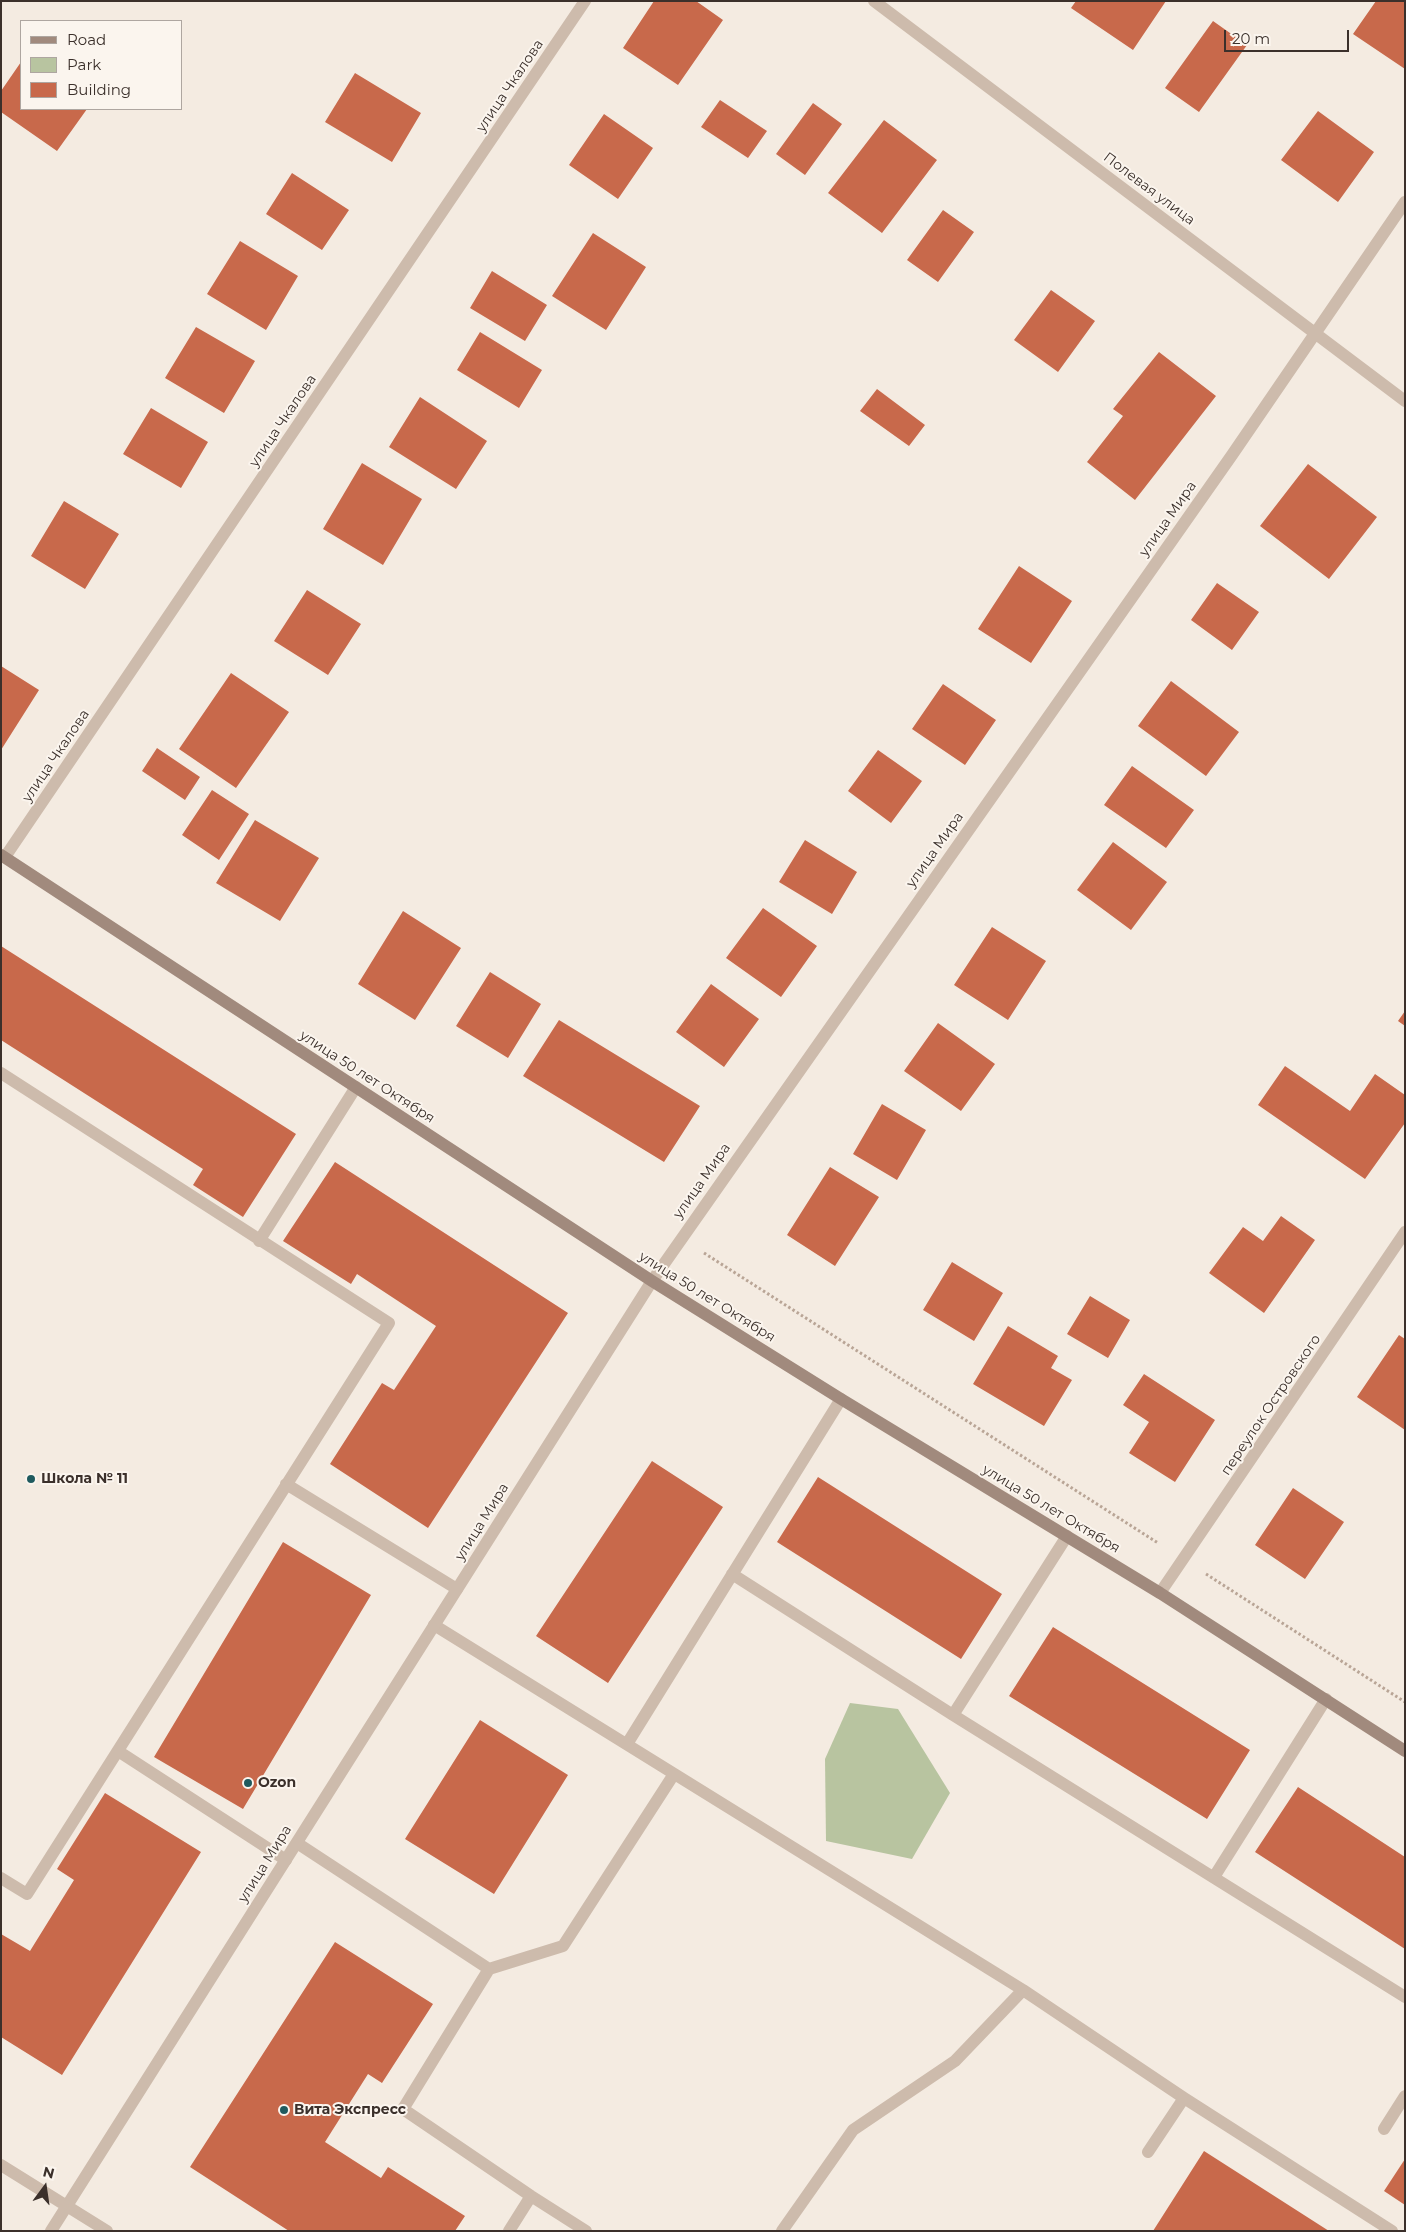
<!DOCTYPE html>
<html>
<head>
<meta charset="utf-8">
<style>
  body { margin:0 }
  #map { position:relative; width:1406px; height:2232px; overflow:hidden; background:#f4ebe1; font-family:Montserrat,sans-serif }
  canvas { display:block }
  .frame { position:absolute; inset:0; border:2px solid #3b302b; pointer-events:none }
  .legend { position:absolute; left:20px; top:20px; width:162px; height:90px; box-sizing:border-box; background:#fbf5ee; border:1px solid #aea6a0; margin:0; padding:6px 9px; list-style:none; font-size:15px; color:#3b302b }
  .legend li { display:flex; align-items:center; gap:10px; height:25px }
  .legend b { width:25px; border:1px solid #aea6a0 }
  .north { position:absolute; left:20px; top:2162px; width:50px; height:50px; -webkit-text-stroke:4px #fbf5ee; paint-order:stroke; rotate:14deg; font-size:14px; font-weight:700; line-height:20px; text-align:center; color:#3b302b }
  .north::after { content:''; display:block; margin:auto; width:18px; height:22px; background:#3b302b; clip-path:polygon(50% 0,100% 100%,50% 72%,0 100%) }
  .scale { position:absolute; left:1224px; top:30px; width:125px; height:22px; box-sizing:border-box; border:2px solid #3b302b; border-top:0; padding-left:6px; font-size:15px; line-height:18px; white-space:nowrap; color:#3b302b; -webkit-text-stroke:4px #fbf5ee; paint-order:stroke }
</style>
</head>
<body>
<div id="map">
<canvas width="1406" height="2232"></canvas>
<div class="frame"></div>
<ul class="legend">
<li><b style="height:6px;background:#a18a7d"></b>Road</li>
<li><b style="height:14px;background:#b8c4a0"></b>Park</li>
<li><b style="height:14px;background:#c8694b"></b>Building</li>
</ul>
<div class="north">N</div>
<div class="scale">20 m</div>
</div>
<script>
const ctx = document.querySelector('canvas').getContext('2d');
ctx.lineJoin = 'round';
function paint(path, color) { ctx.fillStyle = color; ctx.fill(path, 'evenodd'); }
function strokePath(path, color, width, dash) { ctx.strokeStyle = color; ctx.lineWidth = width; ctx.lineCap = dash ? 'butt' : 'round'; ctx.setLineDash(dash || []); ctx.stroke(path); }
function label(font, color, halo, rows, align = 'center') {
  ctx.font = font + ' Montserrat,sans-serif'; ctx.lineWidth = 4; ctx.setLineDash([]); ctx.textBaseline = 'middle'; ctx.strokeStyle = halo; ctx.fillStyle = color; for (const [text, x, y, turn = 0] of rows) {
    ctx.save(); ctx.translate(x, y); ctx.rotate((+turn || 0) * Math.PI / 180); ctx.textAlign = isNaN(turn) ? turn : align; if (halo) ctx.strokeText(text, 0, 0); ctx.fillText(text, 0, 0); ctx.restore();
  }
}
const green = new Path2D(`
  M850,1703L898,1709L950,1793L912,1859L826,1841L825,1759Z`);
const building = new Path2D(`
  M654,1H696L723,20L678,85L623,48Z
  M1076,1H1166L1133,50L1071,8Z
  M1376,1H1405V69L1353,34Z
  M1213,21L1247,45L1199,112L1165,88Z
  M21,62V109H87L57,151L1,112V91Z
  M355,73L421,113L392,162L325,122Z
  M720,100L767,131L748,158L701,127Z
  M813,103L842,124L805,175L776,154Z
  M1318,111L1374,152L1338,202L1281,160Z
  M604,114L653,148L618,199L569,165Z
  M884,120L937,160L882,233L828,193Z
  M292,173L349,210L322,250L266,214Z
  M943,210L974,232L938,282L907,260Z
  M593,233L646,267L606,330L552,296Z
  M240,241L298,276L266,330L207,294Z
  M492,271L547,305L525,341L470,308Z
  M1051,290L1095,321L1058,372L1014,340Z
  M196,327L255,361L224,413L165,378Z
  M480,332L542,370L519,408L457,370Z
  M1159,352L1216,396L1135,500L1087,462L1123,416L1113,409Z
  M877,389L925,425L909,446L860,411Z
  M420,397L487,441L456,489L389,447Z
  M151,408L208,442L181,488L123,454Z
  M362,463L422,499L383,565L323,529Z
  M1308,464L1377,517L1329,579L1260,526Z
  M64,501L119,534L85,589L31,556Z
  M1019,566L1072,601L1031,663L978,629Z
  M1217,583L1259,612L1232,650L1191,620Z
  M307,590L361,624L328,675L274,641Z
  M1,666L39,690L1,750Z
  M231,673L289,712L236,788L179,749Z
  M1171,681L1239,732L1206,776L1138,726Z
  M943,684L996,720L965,765L912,729Z
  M157,748L200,777L185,800L142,771Z
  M878,750L922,781L891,823L848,791Z
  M1132,766L1194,810L1166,848L1104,805Z
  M212,790L249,814L219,860L182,835Z
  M255,820L319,858L280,921L216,883Z
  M805,840L857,872L832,914L779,882Z
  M1113,842L1167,882L1131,930L1077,890Z
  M763,908L817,946L781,997L726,958Z
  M403,911L461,948L415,1020L358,984Z
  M992,927L1046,961L1008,1020L954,985Z
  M1,946L296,1134L243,1217L193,1185L203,1169L1,1040Z
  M490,972L541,1004L508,1058L456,1026Z
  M711,984L759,1019L724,1067L676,1032Z
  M1405,1011V1026L1398,1021Z
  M559,1020L700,1106L664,1162L523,1076Z
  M938,1023L995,1064L961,1111L904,1071Z
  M1285,1066L1350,1111L1375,1074L1405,1095V1123L1365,1179L1258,1105Z
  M882,1104L926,1130L897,1180L853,1154Z
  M335,1162L568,1313L428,1528L330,1464L382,1383L394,1390L436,1326L357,1274L351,1284L283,1241Z
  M830,1167L879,1197L835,1266L787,1235Z
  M1281,1216L1315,1240L1264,1313L1209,1273L1243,1227L1263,1241Z
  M952,1262L1003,1293L974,1341L923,1310Z
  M1090,1296L1130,1320L1108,1358L1067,1334Z
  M1008,1326L1058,1356L1051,1368L1072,1380L1044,1426L973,1384Z
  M1399,1335L1405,1339V1430L1357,1397Z
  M1144,1374L1215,1420L1175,1482L1129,1453L1149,1422L1123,1405Z
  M652,1461L723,1507L608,1683L536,1636Z
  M818,1477L1002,1594L961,1659L777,1542Z
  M1293,1488L1344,1522L1305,1579L1255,1545Z
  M283,1542L371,1595L243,1809L154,1757Z
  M1053,1627L1250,1750L1207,1819L1009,1696Z
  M480,1720L568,1775L494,1894L405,1839Z
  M1298,1787L1405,1857V1949L1255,1852Z
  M105,1793L201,1852L62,2075L1,2037V1934L30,1951L74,1880L57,1869Z
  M335,1942L433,2004L382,2083L368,2074L325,2142L381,2178L388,2167L465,2216L455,2231H289L190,2167Z
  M1204,2151L1329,2231H1153Z
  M1405,2159V2205L1384,2191Z`);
const path = new Path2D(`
  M704,1253L1158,1543
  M1206,1574L1405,1702`);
const lane = new Path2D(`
  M1,1073L389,1323L27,1894L1,1878
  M259,1241L356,1087
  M286,1484L457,1589
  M1067,1536L953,1715L1405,1997
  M732,1574L953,1715
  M434,1625L1023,1990L1184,2098L1392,2231
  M627,1744L841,1399
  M118,1751L286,1860
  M297,1843L489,1969L403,2109L531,2196L586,2231
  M1214,1877L1326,1699
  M489,1969L563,1946L674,1774
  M1384,2129L1405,2096
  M1148,2152L1184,2098
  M509,2231L531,2196
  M782,2231L853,2130L955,2061L1023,1990`);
const street = new Path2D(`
  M874,1L1405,401
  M5,857L585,1
  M1160,1593L1405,1232
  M1,2165L107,2231
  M51,2231L652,1281L1232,455L1405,202`);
const secondary = new Path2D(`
  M1,855L652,1281L841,1399L1160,1593L1405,1751`);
const markers = [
  [31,1479,5,"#1f5a5e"],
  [248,1783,5,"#1f5a5e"],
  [284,2110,5,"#1f5a5e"]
];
const streetNames = [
  ["улица Чкалова",510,86,-56],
  ["Полевая улица",1149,189,37],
  ["улица Чкалова",283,421,-56],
  ["улица Мира",1168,519,-55],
  ["улица Чкалова",56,756,-56],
  ["улица Мира",935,850,-55],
  ["улица 50 лет Октября",367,1077,33],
  ["улица Мира",702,1181,-55],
  ["улица 50 лет Октября",707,1297,32],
  ["переулок Островского",1271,1405,-56],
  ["улица 50 лет Октября",1051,1509,31],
  ["улица Мира",482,1522,-58],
  ["улица Мира",265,1864,-58]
];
const poiNames = [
  ["Школа № 11",41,1479],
  ["Ozon",258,1783],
  ["Вита Экспресс",294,2110]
];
paint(green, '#b8c4a0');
paint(building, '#c8694b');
strokePath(path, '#b9a596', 3, [2.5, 2.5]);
strokePath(lane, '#cdbbac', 12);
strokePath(street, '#cdbbac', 12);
strokePath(secondary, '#a18a7d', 12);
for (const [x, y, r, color] of markers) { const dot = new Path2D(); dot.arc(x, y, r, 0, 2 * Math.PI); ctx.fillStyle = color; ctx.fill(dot); strokePath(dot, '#fbf5ee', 2); }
label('14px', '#3b302b', '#fbf5ee', streetNames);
label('bold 14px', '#3b302b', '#fbf5ee', poiNames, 'left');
</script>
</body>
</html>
